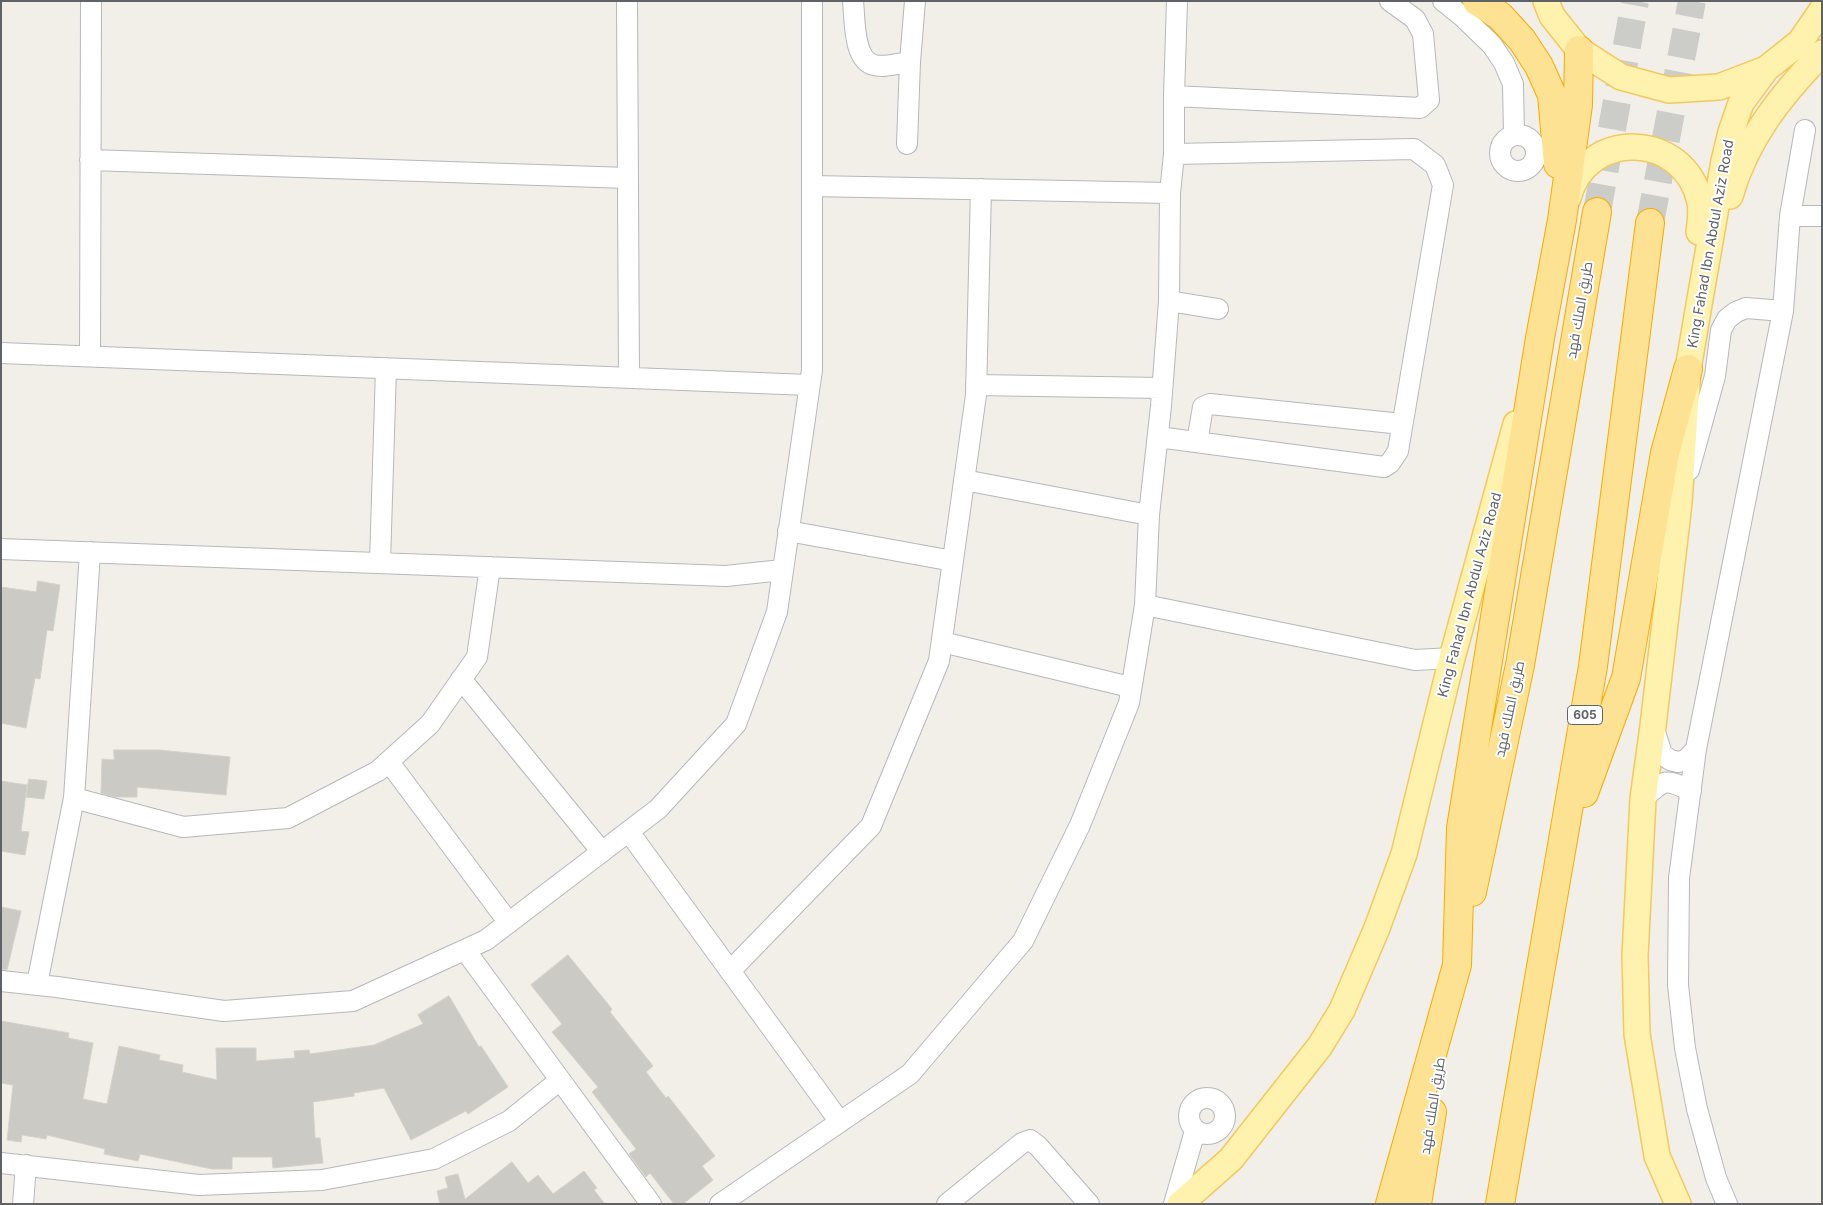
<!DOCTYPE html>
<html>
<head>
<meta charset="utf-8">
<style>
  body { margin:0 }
  #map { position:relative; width:1823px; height:1205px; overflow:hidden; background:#f1efe8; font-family:Inter,sans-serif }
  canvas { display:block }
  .frame { position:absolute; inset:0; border:2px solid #5f6368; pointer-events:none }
</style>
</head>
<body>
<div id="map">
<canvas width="1823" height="1205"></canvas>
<div class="frame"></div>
</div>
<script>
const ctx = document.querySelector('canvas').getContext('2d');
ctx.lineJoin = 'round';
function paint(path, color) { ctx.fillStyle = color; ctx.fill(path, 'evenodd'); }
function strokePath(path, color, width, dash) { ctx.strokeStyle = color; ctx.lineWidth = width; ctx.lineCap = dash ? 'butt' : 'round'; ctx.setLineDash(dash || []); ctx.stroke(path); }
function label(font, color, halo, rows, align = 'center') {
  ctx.font = font + ' Inter,Cairo,sans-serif'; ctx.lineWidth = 4; ctx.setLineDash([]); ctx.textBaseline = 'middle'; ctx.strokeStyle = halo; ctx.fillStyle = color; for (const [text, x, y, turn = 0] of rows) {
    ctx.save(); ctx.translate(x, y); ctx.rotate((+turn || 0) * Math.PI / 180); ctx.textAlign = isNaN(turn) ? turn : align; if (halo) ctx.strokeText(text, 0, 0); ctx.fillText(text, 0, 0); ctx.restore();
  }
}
const building = new Path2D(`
  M38,581L60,585L53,631L47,630L40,679L35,678L26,728L1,723V587L36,592Z
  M114,750H159L230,757L226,795L137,787V797H115L101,793L102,759L114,760Z
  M29,779L47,781L44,799L26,797Z
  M1,781L27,785L21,831L29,832L25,855L1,851Z
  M1,907L21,911L7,970L1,969Z
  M568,955L612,1009L610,1012L653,1066L646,1072L666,1098L668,1096L715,1156L702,1166L713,1180L683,1204H674L650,1173L646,1177L637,1165L629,1154L636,1149L592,1092L598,1087L552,1032L562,1024L531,985Z
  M449,996L479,1047L481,1046L508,1087L468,1114L466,1111L411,1140L384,1088L354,1093V1096L313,1102L315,1138H320L323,1163L273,1168L272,1157H232V1169H212L140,1154L138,1161L104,1154L105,1149L47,1135L46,1139L22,1135L21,1142L7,1140L13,1085L1,1083V1021L69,1033L68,1038L93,1043L83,1099L107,1104L119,1046L160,1055L159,1060L183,1065L182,1072L217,1080L216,1048H256V1061L295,1058L294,1051L309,1050L310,1054L374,1045L423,1024L418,1015Z
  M512,1162L528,1183L538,1175L553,1194L584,1171L597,1188L594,1190L605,1204H440L437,1191L448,1188L445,1177L458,1174L465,1199Z`);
const highwayTunnel = new Path2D(`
  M1597,212L1635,1
  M1650,223L1692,1`);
const minor = new Path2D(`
  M627,1L629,378
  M853,1C855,19 853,60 874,65C884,68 899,63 910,62
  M1443,1L1463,17L1492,45L1504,63L1513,84L1514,134
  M1174,96L1420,108L1429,100L1423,34L1415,19L1390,1
  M1500 153a18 18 0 1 1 36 0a18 18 0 1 1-36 0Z
  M907,144L910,62L915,1
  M90,160L628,178
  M812,186L1170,193
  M1790,216H1822
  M1169,301L1218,309
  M1,353L809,385
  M90,356L91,1
  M976,385L1162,388
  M1158,437L1384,467L1390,463L1398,451L1443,185L1435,165L1414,149L1174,154
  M1197,442L1203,407L1210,404L1402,424
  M1689,470L1715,376L1721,330L1727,319L1736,312L1746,308L1783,311
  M964,480L1149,515
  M788,531L953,561
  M1,549L726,576L782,570
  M380,563L386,368
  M1145,605L1415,660L1452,658
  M942,642L1130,687
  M461,679L602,852
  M1654,729L1662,754L1670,760L1678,762L1686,760L1696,749
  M389,762L509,923
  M74,798L183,827L288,818L378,771L430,724L477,657L490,567
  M1643,799C1664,779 1665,778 1691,791
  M629,832L840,1122
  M465,950L651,1204
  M730,971L871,826L939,661L976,395L981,189
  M1,981L57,987L224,1011L353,1001L486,940L658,809L736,724L777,612L812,370V1
  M37,984L74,798L90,552
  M1189 1116a18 18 0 1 1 36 0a18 18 0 1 1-36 0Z
  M1,1163L199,1185L322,1180L434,1159L509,1121L560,1080
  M23,1204L26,1165
  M720,1204L910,1074L1023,941L1080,825L1129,703L1145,605L1149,515L1161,406L1169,301L1170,193L1174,154V96L1177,1
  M947,1204L1022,1143L1030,1140L1038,1146L1089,1204
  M1174,1204L1195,1131
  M1727,1204L1716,1178L1697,1109L1685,1048L1678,985L1679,878L1696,749L1783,311L1790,216L1805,130`);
const major = new Path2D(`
  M1546,1L1552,16L1579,50L1621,77L1669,90L1719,87L1766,69L1800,42L1822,10
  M1730,196C1746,139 1781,95 1822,53
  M1568,198C1586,128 1685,131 1700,202C1702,211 1700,223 1699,232
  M1180,1204L1231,1159L1320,1046L1342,1010L1377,928L1404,854L1452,658L1516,424
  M1678,1204L1657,1156L1637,1034L1635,956L1643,799L1653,726L1679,503L1688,369L1700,299L1724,161L1731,132L1741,103L1766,69`);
const highway = new Path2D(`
  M1477,1L1500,16L1522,40L1539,66L1552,95L1558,164
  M1584,793L1626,678L1665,453L1688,369
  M1472,892L1520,665L1597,212
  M1390,1204L1457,965L1461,828L1540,338L1562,220L1578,105L1579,50
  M1417,1204L1432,1112
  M1500,1204L1593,666L1650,223`);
const shields = [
  [1585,715,35]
];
const shieldNames = [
  ["605",1585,715]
];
const streetNames = [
  ["King Fahad Ibn Abdul Aziz Road",1711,244,-80],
  ["طريق الملك فهد",1580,310,-80],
  ["King Fahad Ibn Abdul Aziz Road",1470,595,-75],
  ["طريق الملك فهد",1510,709,-78],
  ["طريق الملك فهد",1433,1106,-81]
];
paint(building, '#cccac5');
strokePath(building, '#d6d1c6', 1);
strokePath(highwayTunnel, '#ccccc8', 28, [28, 14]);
strokePath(minor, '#b5b8bc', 22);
strokePath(major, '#f2c960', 28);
strokePath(highway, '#f9ab00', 30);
strokePath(minor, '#fff', 20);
strokePath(major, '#fff2af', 25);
strokePath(highway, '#fde293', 28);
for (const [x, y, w] of shields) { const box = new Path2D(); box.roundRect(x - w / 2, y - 9.5, w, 19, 4); ctx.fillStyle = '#fff'; ctx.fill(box); strokePath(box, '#5f6368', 1); }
label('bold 12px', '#5f6368', null, shieldNames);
label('14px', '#5f6368', '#fff', streetNames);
</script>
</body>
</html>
